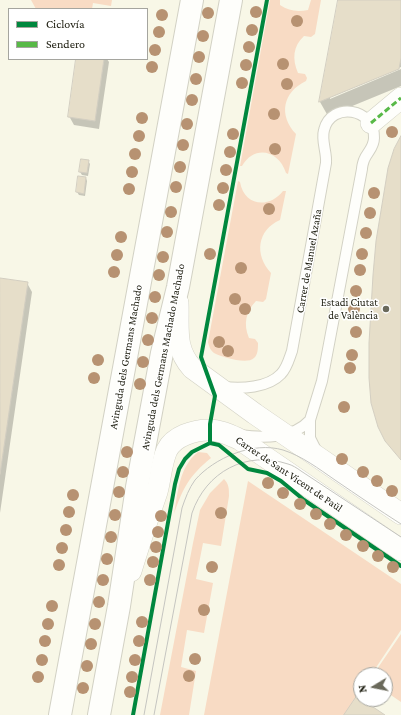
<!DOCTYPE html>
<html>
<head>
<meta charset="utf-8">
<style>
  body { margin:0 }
  #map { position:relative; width:401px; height:715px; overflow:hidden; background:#f8f7e7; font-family:"Crimson Pro",serif }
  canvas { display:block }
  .legend { position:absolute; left:8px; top:8px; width:140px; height:52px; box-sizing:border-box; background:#fff; border:1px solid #a5a59f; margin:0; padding:5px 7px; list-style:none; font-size:12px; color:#1d1d0f }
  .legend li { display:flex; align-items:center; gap:8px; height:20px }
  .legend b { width:20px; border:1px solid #a5a59f }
  .north { position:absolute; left:353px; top:667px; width:40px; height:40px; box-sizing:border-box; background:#fff; border:1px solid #a5a59f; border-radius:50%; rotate:260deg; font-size:11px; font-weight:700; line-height:16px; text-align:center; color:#1d1d0f }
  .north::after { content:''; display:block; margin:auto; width:14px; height:18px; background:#6a695b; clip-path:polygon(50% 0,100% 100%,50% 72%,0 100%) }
</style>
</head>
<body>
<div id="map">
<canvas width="401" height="715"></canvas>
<ul class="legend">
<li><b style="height:5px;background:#00873e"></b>Ciclovía</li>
<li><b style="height:5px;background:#58b947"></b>Sendero</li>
</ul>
<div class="north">N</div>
</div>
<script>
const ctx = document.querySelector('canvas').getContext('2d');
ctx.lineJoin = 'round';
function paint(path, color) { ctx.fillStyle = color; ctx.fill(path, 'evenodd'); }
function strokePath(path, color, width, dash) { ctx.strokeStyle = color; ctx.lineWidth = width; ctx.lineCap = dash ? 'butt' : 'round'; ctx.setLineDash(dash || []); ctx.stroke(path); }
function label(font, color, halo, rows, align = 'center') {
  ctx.font = font + ' "Crimson Pro",serif'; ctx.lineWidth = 3; ctx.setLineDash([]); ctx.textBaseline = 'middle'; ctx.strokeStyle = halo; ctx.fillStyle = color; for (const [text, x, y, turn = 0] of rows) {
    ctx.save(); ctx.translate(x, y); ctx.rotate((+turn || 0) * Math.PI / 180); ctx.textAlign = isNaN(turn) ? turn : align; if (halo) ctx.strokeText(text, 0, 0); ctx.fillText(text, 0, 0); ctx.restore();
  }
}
const green = new Path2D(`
  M31,0H112L111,6L93,3L92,9H36Z
  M270,0H280V5C289,11 297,12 308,10L311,0H321L315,34L311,37L304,36C293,46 292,59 298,73L305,74L307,78L306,81C283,92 278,115 296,134L288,174L286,173C279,151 255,144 242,166H240Z
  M238,181L240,182C244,206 269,209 283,191H286L280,220C257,230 254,255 271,273L266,299L263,302L256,301C246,311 243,324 249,338L255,339L258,343C258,348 258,355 254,358C247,365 222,357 214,353C210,350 209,346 208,342Z
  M198,452L207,453L211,458C189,476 183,488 174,514C178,492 179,467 198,452Z
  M224,479C229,484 229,489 229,496L221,546L203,543L196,579L213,583L204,633L187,630L181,667L196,671L189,715H160L193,543L200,510L210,493Z
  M248,481L401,584V630L371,675H361V690L345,715H204Z
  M401,634V702L385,691V675H373Z`);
const shadow = new Path2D(`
  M339,0H401V67L330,96V99L401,69V86L328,116L320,102Z
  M77,59H107L109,62L99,129L74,125L69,116Z
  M82,160L88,161L90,164L88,176L82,175L80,172Z
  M79,177L86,178L87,181L85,196L79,195L77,192Z
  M0,279L27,283L32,292L0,513Z`);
const building = new Path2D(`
  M338,0H401V58L399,69L319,102Z
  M76,59H104L95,121L68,117Z
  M401,136V460L385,441L378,427L371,403L369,378V343L373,275L376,241L388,168L394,149Z
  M81,159L89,160L87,173L79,172Z
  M78,176L86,177L84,194L76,192Z
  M0,278L28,282L0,474Z
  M357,696L361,699L385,715H344Z`);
const lane = new Path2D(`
  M224,387C241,389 268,388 281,374C287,368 289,359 292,351L326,163C327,152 321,141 324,130C331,101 375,108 374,138C374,148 367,152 364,160C363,163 362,166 362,169L322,381L310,420V438L316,450
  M239,435C263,438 293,439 310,420`);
const street = new Path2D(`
  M371,123L401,98
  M178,303C179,328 174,348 192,368L255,414L401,514
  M131,571C139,544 148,518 157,492C161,478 161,463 167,450C174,436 194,430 209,430C220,430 230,435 239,439L401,550`);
const primary = new Path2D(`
  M60,715L192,0
  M99,715L119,606L137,487L162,353L178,287L231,0`);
const tram = new Path2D(`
  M144,715L182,508C185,499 189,488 195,480C214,458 253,441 283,450C302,456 319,469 335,480C357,495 379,510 401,524
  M154,715L192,513C206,472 246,450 288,464C292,465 297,468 301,471L401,537`);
const quiet = new Path2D(`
  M371,123L401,98`);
const cycleway = new Path2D(`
  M210,443V424L215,396L201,357L267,0
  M133,715L175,484L179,469L185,459L192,452L210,443L219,445L248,469L267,473L281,481L304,500L401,566`);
const trees = [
  [256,12],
  [208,13],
  [162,15],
  [297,21],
  [252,30],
  [159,32],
  [203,36],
  [249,47],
  [155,50],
  [199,57],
  [283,64],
  [246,65],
  [152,67],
  [196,79],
  [242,83],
  [287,84],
  [192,100],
  [274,114],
  [142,118],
  [187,124],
  [392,132],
  [233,134],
  [139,136],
  [183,145],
  [275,149],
  [230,152],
  [135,154],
  [180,167],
  [226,170],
  [132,172],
  [176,187],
  [223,188],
  [129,189],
  [374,193],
  [219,205],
  [269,209],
  [171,212],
  [370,213],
  [167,232],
  [366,233],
  [121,237],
  [210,254],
  [362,254],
  [117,255],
  [163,257],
  [241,268],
  [360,270],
  [114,272],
  [159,275],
  [356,291],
  [155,297],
  [235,299],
  [245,309],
  [354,309],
  [152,318],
  [356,332],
  [148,340],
  [219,342],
  [228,351],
  [352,355],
  [98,360],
  [143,362],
  [350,368],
  [94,378],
  [140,384],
  [344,407],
  [127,452],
  [342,459],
  [123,472],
  [363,472],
  [377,481],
  [268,483],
  [392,491],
  [119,492],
  [283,493],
  [73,495],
  [300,504],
  [69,512],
  [221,513],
  [316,514],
  [115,515],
  [161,516],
  [330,524],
  [66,530],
  [158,532],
  [346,535],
  [111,537],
  [363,546],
  [156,547],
  [62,548],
  [378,556],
  [107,559],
  [153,562],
  [59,565],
  [212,567],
  [393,567],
  [103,580],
  [150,580],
  [99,602],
  [52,606],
  [204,610],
  [142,622],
  [48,624],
  [95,624],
  [45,641],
  [139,641],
  [91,644],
  [195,659],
  [42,660],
  [135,660],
  [87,666],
  [189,676],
  [38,677],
  [132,677],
  [83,688],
  [130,692]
];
const markers = [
  [386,309,4,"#6a695b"]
];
const streetNames = [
  ["Carrer de Manuel Azaña",309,261,-80],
  ["Avinguda dels Germans Machado",126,357,-80],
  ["Avinguda dels Germans Machado Machado",163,357,-79],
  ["Carrer de Sant Vicent de Paül",289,474,34]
];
const poiNames = [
  ["Estadi Ciutat",378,303],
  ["de València",378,316]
];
paint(green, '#f8dbc4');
paint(shadow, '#0003');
paint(building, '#e6dec9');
strokePath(building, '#d3cec1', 1);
strokePath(lane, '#d2d1c4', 12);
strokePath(street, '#d2d1c4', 22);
strokePath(primary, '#d2d1c4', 24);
strokePath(lane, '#fefefb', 10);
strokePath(street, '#fefefb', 21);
strokePath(primary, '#fefefb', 22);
strokePath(tram, '#c5c5c0', 1);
strokePath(quiet, '#58b947', 3, [6, 3]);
strokePath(cycleway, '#00873e', 4);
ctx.fillStyle = '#b79272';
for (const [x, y] of trees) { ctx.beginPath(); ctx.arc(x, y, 6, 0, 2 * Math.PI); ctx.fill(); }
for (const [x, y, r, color] of markers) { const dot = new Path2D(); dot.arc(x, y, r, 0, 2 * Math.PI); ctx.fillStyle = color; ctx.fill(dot); strokePath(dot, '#fff', 1.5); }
label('11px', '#1d1d0f', '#fff', streetNames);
label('11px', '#1d1d0f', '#fff', poiNames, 'right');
</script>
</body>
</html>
